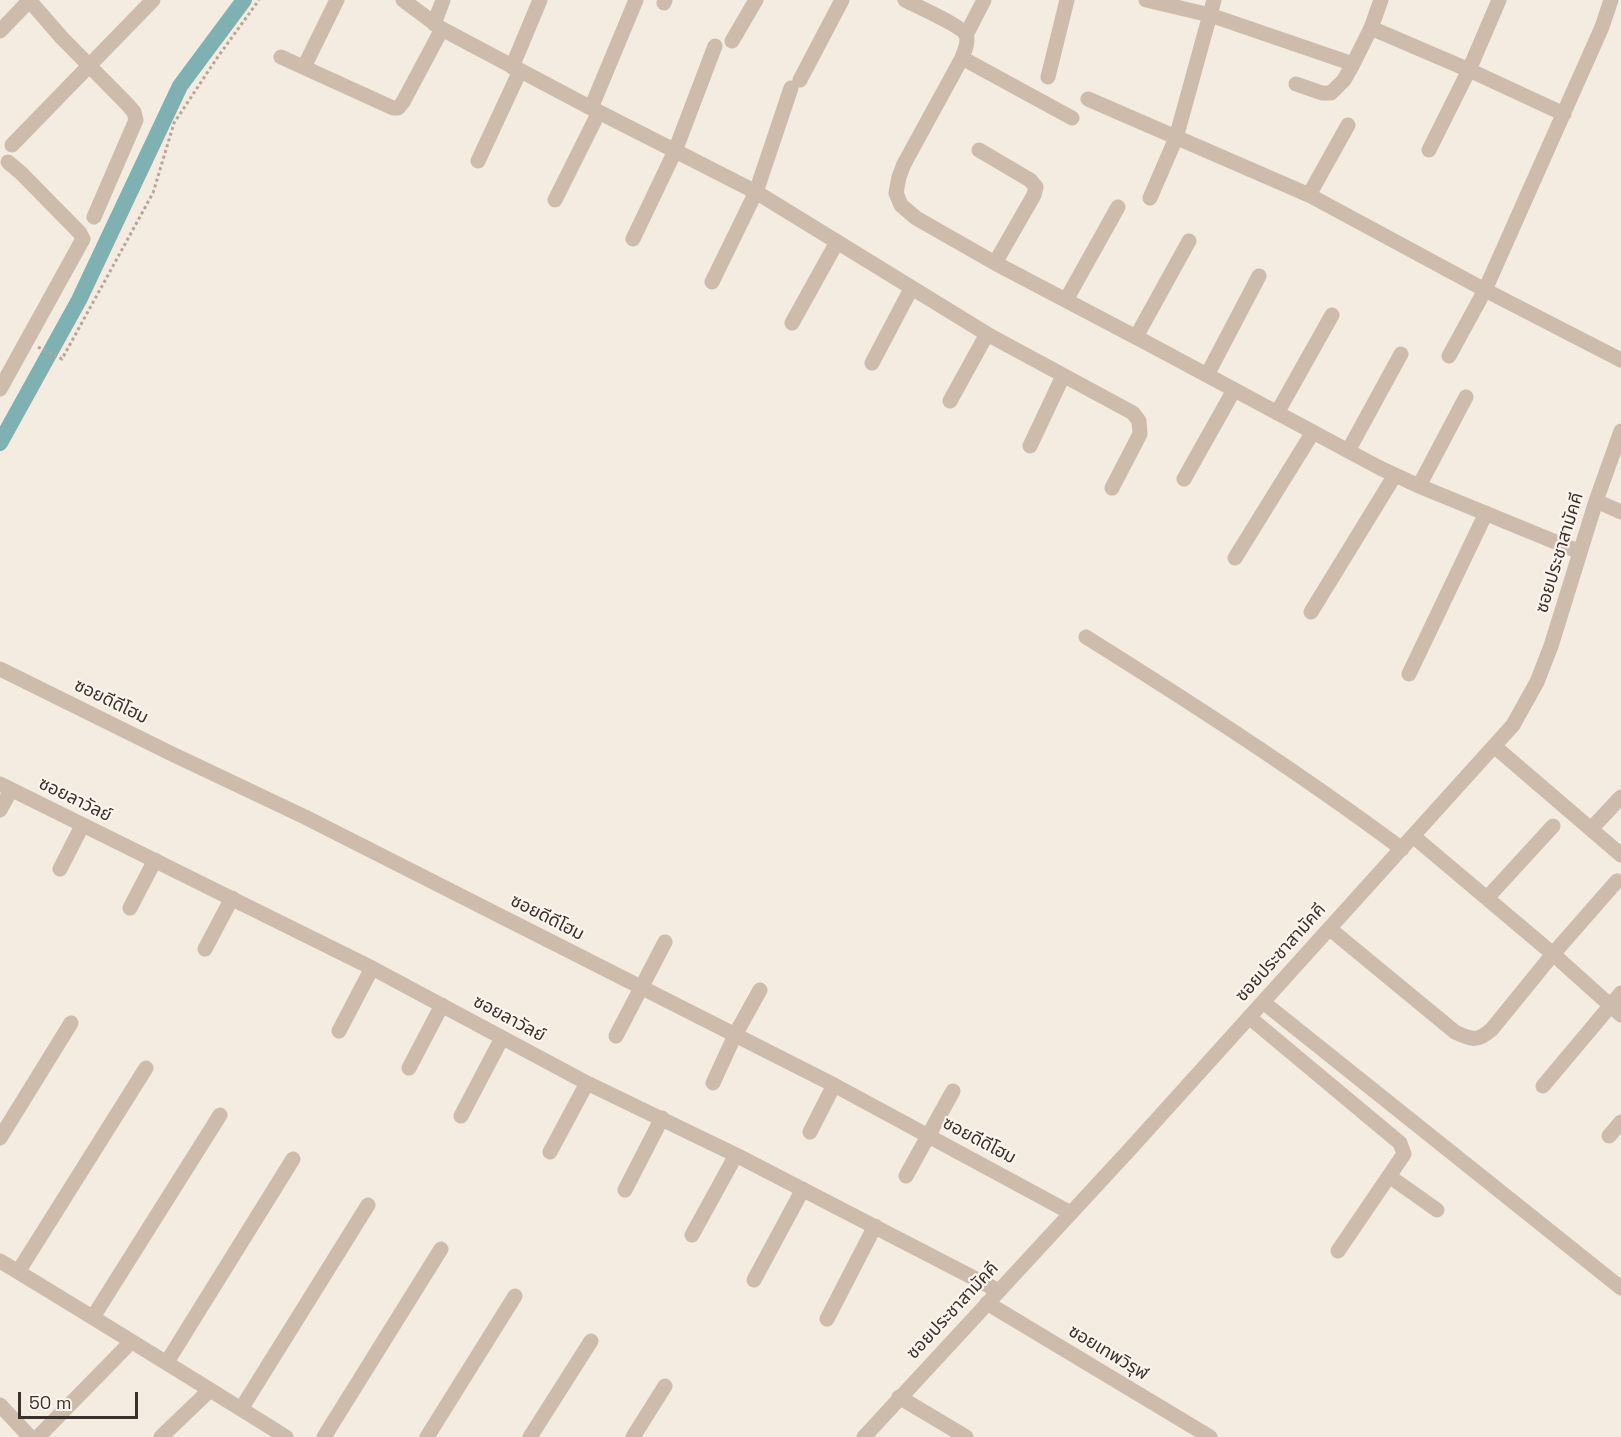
<!DOCTYPE html>
<html>
<head>
<meta charset="utf-8">
<style>
  body { margin:0 }
  #map { position:relative; width:1621px; height:1437px; overflow:hidden; background:#f4ebe1; font-family:"Space Grotesk",sans-serif }
  canvas { display:block }
  .scale { position:absolute; left:18px; top:1392px; width:120px; height:27px; box-sizing:border-box; border:3px solid #3b302b; border-top:0; padding-left:8px; font-size:18px; line-height:21px; white-space:nowrap; color:#3b302b; -webkit-text-stroke:4px #fbf5ee; paint-order:stroke }
</style>
</head>
<body>
<div id="map">
<canvas width="1621" height="1437"></canvas>
<div class="scale">50 m</div>
</div>
<script>
const ctx = document.querySelector('canvas').getContext('2d');
ctx.lineJoin = 'round';
function strokePath(path, color, width, dash) { ctx.strokeStyle = color; ctx.lineWidth = width; ctx.lineCap = dash ? 'butt' : 'round'; ctx.setLineDash(dash || []); ctx.stroke(path); }
function label(font, color, halo, rows, align = 'center') {
  ctx.font = font + ' "Space Grotesk","Noto Sans Thai",sans-serif'; ctx.lineWidth = 4.5; ctx.setLineDash([]); ctx.textBaseline = 'middle'; ctx.strokeStyle = halo; ctx.fillStyle = color; for (const [text, x, y, turn = 0] of rows) {
    ctx.save(); ctx.translate(x, y); ctx.rotate((+turn || 0) * Math.PI / 180); ctx.textAlign = isNaN(turn) ? turn : align; if (halo) ctx.strokeText(text, 0, 0); ctx.fillText(text, 0, 0); ctx.restore();
  }
}
const canal = new Path2D(`
  M0,443L79,300L180,86L244,0`);
const path = new Path2D(`
  M38,347L62,359L153,193L174,123L217,58L259,0`);
const minor = new Path2D(`
  M29,0L62,38L127,104L134,112L136,120L94,217
  M403,0L442,29L591,108L756,192L987,334L1133,413L1139,421L1140,434L1112,488
  M905,0C916,6 962,26 966,35C969,42 964,52 962,58L904,164L899,177L896,193L901,205L916,218L995,263L1149,344L1380,468L1419,486L1580,552
  M1146,0L1210,15L1353,64L1371,28L1469,70L1564,114
  M664,3L665,0
  M434,24L443,0
  M1371,28L1381,0
  M0,31L30,0
  M966,35L984,0
  M732,41L756,0
  M281,57L393,108H398L403,102L442,29
  M962,58L1072,118
  M304,67L337,0
  M512,67L540,0
  M1048,77L1067,0
  M800,80L842,0
  M1296,84L1322,93H1331L1344,80L1353,64
  M1088,99L1309,195L1485,290L1621,360
  M591,108L636,0
  M12,145L153,0
  M979,150L1030,180L1036,187L1034,195L995,263
  M1429,150L1469,70L1499,0
  M478,161L520,71
  M1309,195L1348,125
  M1150,198L1176,138L1214,0
  M555,200L599,112
  M633,239L675,151L715,46
  M712,282L756,192L791,88
  M1066,300L1118,207
  M792,323L837,242
  M1136,337L1189,241
  M1449,356L1485,290L1602,27L1611,0
  M872,363L911,289
  M1207,375L1259,276
  M0,389L83,239L80,233L21,173L8,162
  M950,401L987,334
  M1277,413L1332,315
  M1030,446L1063,376
  M1348,451L1401,354
  M1184,479L1234,390
  M1419,486L1466,397
  M1596,501L1621,512
  M1235,558L1313,432
  M1311,612L1395,475
  M1086,637C1193,704 1300,773 1402,849
  M0,669L170,753L305,817L834,1085L1071,1213
  M1409,674L1486,513
  M1494,746L1621,855
  M0,784L372,968L587,1083L736,1155L999,1291
  M0,810L11,790
  M1591,829L1621,797
  M1413,836L1553,954L1621,1015
  M60,869L82,826
  M1487,898L1553,826
  M130,908L155,860
  M1330,929L1455,1032C1472,1040 1478,1042 1492,1029L1553,954L1617,881
  M205,949L232,898
  M1263,1002L1621,1288
  M1249,1017L1400,1143L1404,1154L1338,1251
  M339,1031L372,968
  M616,1036L665,942
  M409,1068L442,1005
  M713,1083L735,1035L760,990
  M1543,1086L1621,993
  M461,1116L502,1038
  M810,1132L834,1085
  M1609,1136L1621,1122
  M0,1138L71,1023
  M550,1152L587,1083
  M906,1176L953,1091
  M1389,1176L1437,1210
  M625,1190L662,1118
  M692,1235L736,1155
  M0,1261C96,1319 191,1378 286,1437
  M18,1272L146,1068
  M754,1280L803,1189
  M987,1303L1210,1437
  M93,1317L220,1115
  M827,1319L875,1226
  M167,1362L293,1159
  M899,1397L966,1437
  M0,1405L30,1437
  M241,1409L368,1205
  M38,1437L131,1342
  M161,1437L210,1390
  M324,1437L441,1249
  M427,1437L515,1296
  M530,1437L591,1341
  M633,1437L665,1386
  M864,1437L1132,1147L1513,725L1537,682L1551,646L1596,501L1621,431`);
const streetNames = [
  ["ซอยประชาสามัคคี",1560,553,-73],
  ["ซอยดีดีโฮม",111,702,26],
  ["ซอยลาวัลย์",75,800,26],
  ["ซอยดีดีโฮม",547,918,27],
  ["ซอยประชาสามัคคี",1281,953,-48],
  ["ซอยลาวัลย์",509,1019,28],
  ["ซอยดีดีโฮม",979,1141,28],
  ["ซอยประชาสามัคคี",953,1311,-47],
  ["ซอยเทพวิรุฬ",1108,1353,31]
];
strokePath(canal, '#7fb0b2', 16);
strokePath(path, '#b9a596', 3, [3, 3]);
strokePath(minor, '#cdbbac', 15);
label('18px', '#3b302b', '#fbf5ee', streetNames);
</script>
</body>
</html>
